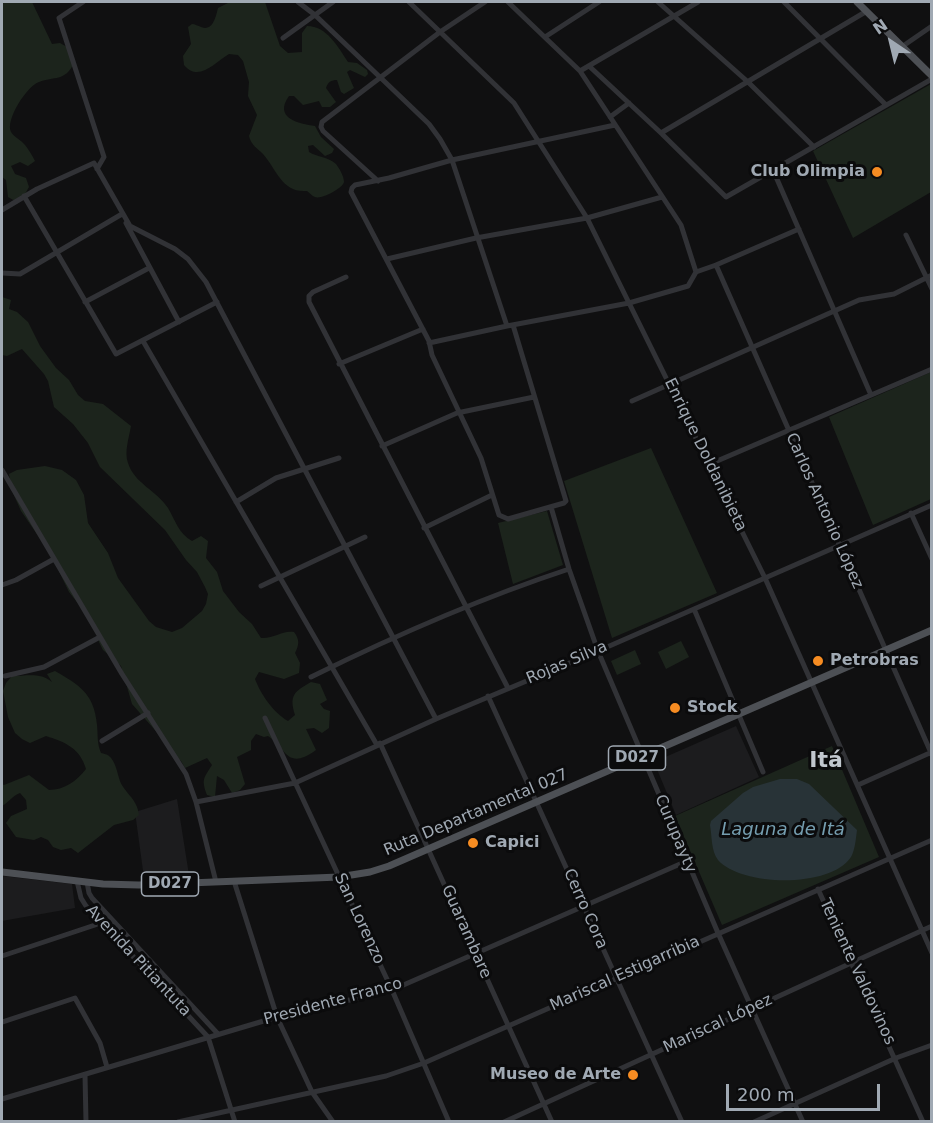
<!DOCTYPE html>
<html>
<head>
<meta charset="utf-8">
<style>
  body { margin:0 }
  #map { position:relative; width:933px; height:1123px; overflow:hidden; background:#101011; font-family:"DejaVu Sans",sans-serif }
  canvas { display:block }
  .frame { position:absolute; inset:0; border:3px solid #a0a9b3; pointer-events:none }
  .north { position:absolute; left:861px; top:12px; width:60px; height:60px; -webkit-text-stroke:4px #0b0b0c; paint-order:stroke; rotate:325deg; font-size:16px; font-weight:700; line-height:24px; text-align:center; color:#a0a9b3 }
  .north::after { content:''; display:block; margin:auto; width:21px; height:27px; background:#a0a9b3; clip-path:polygon(50% 0,100% 100%,50% 72%,0 100%) }
  .scale { position:absolute; left:726px; top:1084px; width:154px; height:27px; box-sizing:border-box; border:3px solid #a0a9b3; border-top:0; padding-left:8px; font-size:18px; line-height:21px; white-space:nowrap; color:#a0a9b3; -webkit-text-stroke:4px #0b0b0c; paint-order:stroke }
</style>
</head>
<body>
<div id="map">
<canvas width="933" height="1123"></canvas>
<div class="frame"></div>
<div class="north">N</div>
<div class="scale">200 m</div>
</div>
<script>
const ctx = document.querySelector('canvas').getContext('2d');
ctx.lineJoin = 'round';
function paint(path, color) { ctx.fillStyle = color; ctx.fill(path, 'evenodd'); }
function strokePath(path, color, width, dash) { ctx.strokeStyle = color; ctx.lineWidth = width; ctx.lineCap = dash ? 'butt' : 'round'; ctx.setLineDash(dash || []); ctx.stroke(path); }
function label(font, color, halo, rows, align = 'center') {
  ctx.font = font + ' "DejaVu Sans",sans-serif'; ctx.lineWidth = 6; ctx.setLineDash([]); ctx.textBaseline = 'middle'; ctx.strokeStyle = halo; ctx.fillStyle = color; for (const [text, x, y, turn = 0] of rows) {
    ctx.save(); ctx.translate(x, y); ctx.rotate((+turn || 0) * Math.PI / 180); ctx.textAlign = isNaN(turn) ? turn : align; if (halo) ctx.strokeText(text, 0, 0); ctx.fillText(text, 0, 0); ctx.restore();
  }
}
const built = new Path2D(`
  M736,726L759,777L676,815L654,762Z
  M177,799L189,875L144,878L135,812Z
  M2,876L72,884L75,908L2,921Z`);
const green = new Path2D(`
  M2,2H32L52,44L60,43L67,47L74,63C65,82 54,76 39,82C27,86 5,120 11,132C14,137 21,140 25,145C29,150 32,155 35,161L28,166L20,162L11,166L15,174L26,178L29,187L25,194L15,201L8,197L6,180L2,177Z
  M230,2H265L280,46L288,53L302,52V33L307,26C327,26 338,47 348,62L357,63L367,70L368,74L365,77L350,70L347,72L354,88L344,94L341,92L337,80C331,80 328,82 326,88L336,102L330,107H322L319,101L303,105L294,96H289C273,118 299,124 315,126L321,137L334,149L332,153L325,156L313,145L308,146L309,152C317,157 329,157 336,164C339,168 344,176 344,182C343,188 321,200 315,197C312,196 310,193 307,191C282,193 277,170 263,154C257,148 251,145 249,136L257,115L248,96L249,82L243,61L238,55L229,54C215,62 199,83 184,65L183,56L191,44L188,27L192,24C195,24 198,26 201,27C213,32 216,16 218,8Z
  M931,84V192L853,238L813,151Z
  M2,297L11,300L9,309L17,312L28,322L40,346L56,368L69,380L78,395L85,401L103,404L131,426C129,438 124,452 128,463C134,483 157,491 168,508C175,520 179,534 192,541L201,536L208,541L206,558L217,572L223,591L239,612L252,624L261,638C274,639 282,630 294,632C300,640 299,645 295,653L300,663L299,673L284,679L259,672L255,679C261,695 274,713 288,721L295,715C289,695 294,692 311,682L320,684L327,700L320,704L324,709L330,711L329,728L322,733L314,728L306,729L316,750C287,771 287,749 268,736L264,737L256,734L251,741V750L237,757L245,784L240,790L232,793L224,780L217,776L215,797L207,795C201,779 204,778 212,765L207,758L185,768L181,761L169,752L161,737L132,704L121,666L103,650L99,642L95,625L69,592L50,553L21,511L13,493L9,474L17,470L45,466L62,470L76,480L84,495L88,523L108,553L118,578L149,621L156,627L172,632L182,628L202,611L206,604L208,594L205,587L197,572L186,560L165,530L100,467L88,443L73,424L54,407L48,381L44,374L22,349L7,356L2,355Z
  M931,372V499L873,525L829,417Z
  M651,448L717,593L612,638L564,481Z
  M547,511L563,565L513,584L498,523Z
  M681,641L689,657L666,669L658,652Z
  M635,650L641,664L617,675L611,661Z
  M55,671C79,685 94,693 97,725C98,735 97,744 101,753C104,754 107,754 109,756C115,761 117,771 119,778C123,793 137,797 139,815L133,820L114,825L78,853L71,848L61,850L53,847L48,840L41,837L34,840L16,837L6,823L11,816L27,809L26,800L20,793C12,796 9,802 2,806V784L4,785L29,775L49,790C64,790 77,781 86,769C80,748 65,742 46,736L30,743L22,739L15,733L8,717L3,691L6,683L12,676C26,676 41,672 52,682L47,674Z
  M832,746L879,857L722,925L675,816Z`);
const water = new Path2D(`
  M780,779H797L809,784L857,830C856,838 855,850 851,857C831,888 742,887 718,860C711,851 712,836 710,825L711,821L743,793L753,787Z`);
const minor = new Path2D(`
  M83,2L59,18L104,157L97,169
  M298,2L315,15L429,124L440,139L452,160L507,326
  M409,2L514,103L587,218L765,578L932,953
  M508,2L580,71L681,225L696,272L716,265L799,229
  M658,2L748,82L814,147
  M784,2L886,105
  M545,37L599,2
  M283,38L333,2
  M903,46L932,26
  M589,66L661,133L726,197L932,79
  M580,71L698,2
  M610,117L629,103
  M661,133L867,11
  M773,170L871,395
  M378,181L323,131L321,127L322,122L440,32L485,2
  M24,196L116,354L217,302
  M2,210L37,189L94,163L130,226L175,249L188,259L206,282L436,719
  M126,223L179,322
  M906,235L932,289
  M387,259L476,238L587,218L662,197
  M716,265L932,755
  M2,273L20,274L122,214
  M346,277L313,292L309,296V302L508,688
  M85,302L149,268
  M513,325L566,501L564,503L508,519L499,515L481,458L432,355L429,341L351,192L352,188L355,185L389,178L452,160L615,125
  M143,341L377,745
  M429,343L507,326L629,303L688,286L696,272
  M339,364L423,329
  M632,401L859,300L894,294L932,275
  M382,446L457,413L534,397
  M710,464L932,369
  M2,470L122,674L186,774L196,802L216,882
  M236,502L276,478L339,458
  M551,507L569,569L598,651L718,933L803,1122
  M911,513L932,559
  M424,528L492,495
  M2,585L16,580L54,559
  M261,586L365,537
  M694,609L763,772
  M5,676L44,667L100,637
  M311,677C394,636 481,598 569,569
  M488,696L682,1122
  M265,718L392,990L449,1122
  M102,741L148,713
  M380,743L552,1122
  M858,785L932,752
  M196,802L295,783L436,719L598,651L932,505
  M77,881L81,898L86,906L208,1037L235,1122
  M234,881L277,1017L312,1092L333,1122
  M87,882L89,893L92,898L218,1034
  M818,889L923,1122
  M2,956L101,923
  M2,1022L75,998L100,1043L107,1067
  M85,1075L86,1122
  M2,1099L277,1017L392,990L687,861
  M178,1122L386,1076L424,1063L932,840
  M504,1122L932,926
  M754,1122L896,1058L932,1045`);
const major = new Path2D(`
  M857,2L932,76
  M2,872L103,884L139,885L339,877L370,872L389,866L932,630`);
const markers = [
  [877,172,6,"#f68c22"],
  [818,661,6,"#f68c22"],
  [675,708,6,"#f68c22"],
  [473,843,6,"#f68c22"],
  [633,1075,6,"#f68c22"]
];
const shields = [
  [637,758,57],
  [170,884,57]
];
const shieldNames = [
  ["D027",637,758],
  ["D027",170,884]
];
const poiNames = [
  ["Club Olimpia",865,172,"right"],
  ["Petrobras",830,661],
  ["Stock",687,708],
  ["Capici",485,843],
  ["Museo de Arte",621,1075,"right"]
];
const streetNames = [
  ["Enrique Doldanibieta",705,455,64],
  ["Carlos Antonio López",824,511,66],
  ["Rojas Silva",567,663,-23],
  ["Ruta Departamental 027",476,813,-23],
  ["Curupayty",675,834,67],
  ["Cerro Cora",585,909,66],
  ["San Lorenzo",359,919,65],
  ["Guarambare",466,932,66],
  ["Avenida Pitiantuta",138,961,47],
  ["Teniente Valdovinos",857,972,65],
  ["Mariscal Estigarribia",625,974,-24],
  ["Presidente Franco",333,1002,-15],
  ["Mariscal López",718,1024,-25]
];
const waterNames = [
  ["Laguna de Itá",783,830]
];
const districtNames = [
  ["Itá",826,761]
];
paint(built, '#1c1c1e');
paint(green, '#1c241c');
paint(water, '#283337');
strokePath(minor, '#313236', 5);
strokePath(major, '#4d5055', 7);
for (const [x, y, r, color] of markers) { const dot = new Path2D(); dot.arc(x, y, r, 0, 2 * Math.PI); ctx.fillStyle = color; ctx.fill(dot); strokePath(dot, '#0b0b0c', 2); }
for (const [x, y, w] of shields) { const box = new Path2D(); box.roundRect(x - w / 2, y - 12, w, 24, 4.5); ctx.fillStyle = '#0b0b0c'; ctx.fill(box); strokePath(box, '#a0a9b3', 1.5); }
label('bold 15px', '#a0a9b3', null, shieldNames);
label('bold 16px', '#a0a9b3', '#0b0b0c', poiNames, 'left');
label('16px', '#a0a9b3', '#0b0b0c', streetNames);
label('italic 18px', '#759eb0', '#0b0b0c', waterNames);
label('bold 22px', '#c1c7ce', '#0b0b0c', districtNames);
</script>
</body>
</html>
